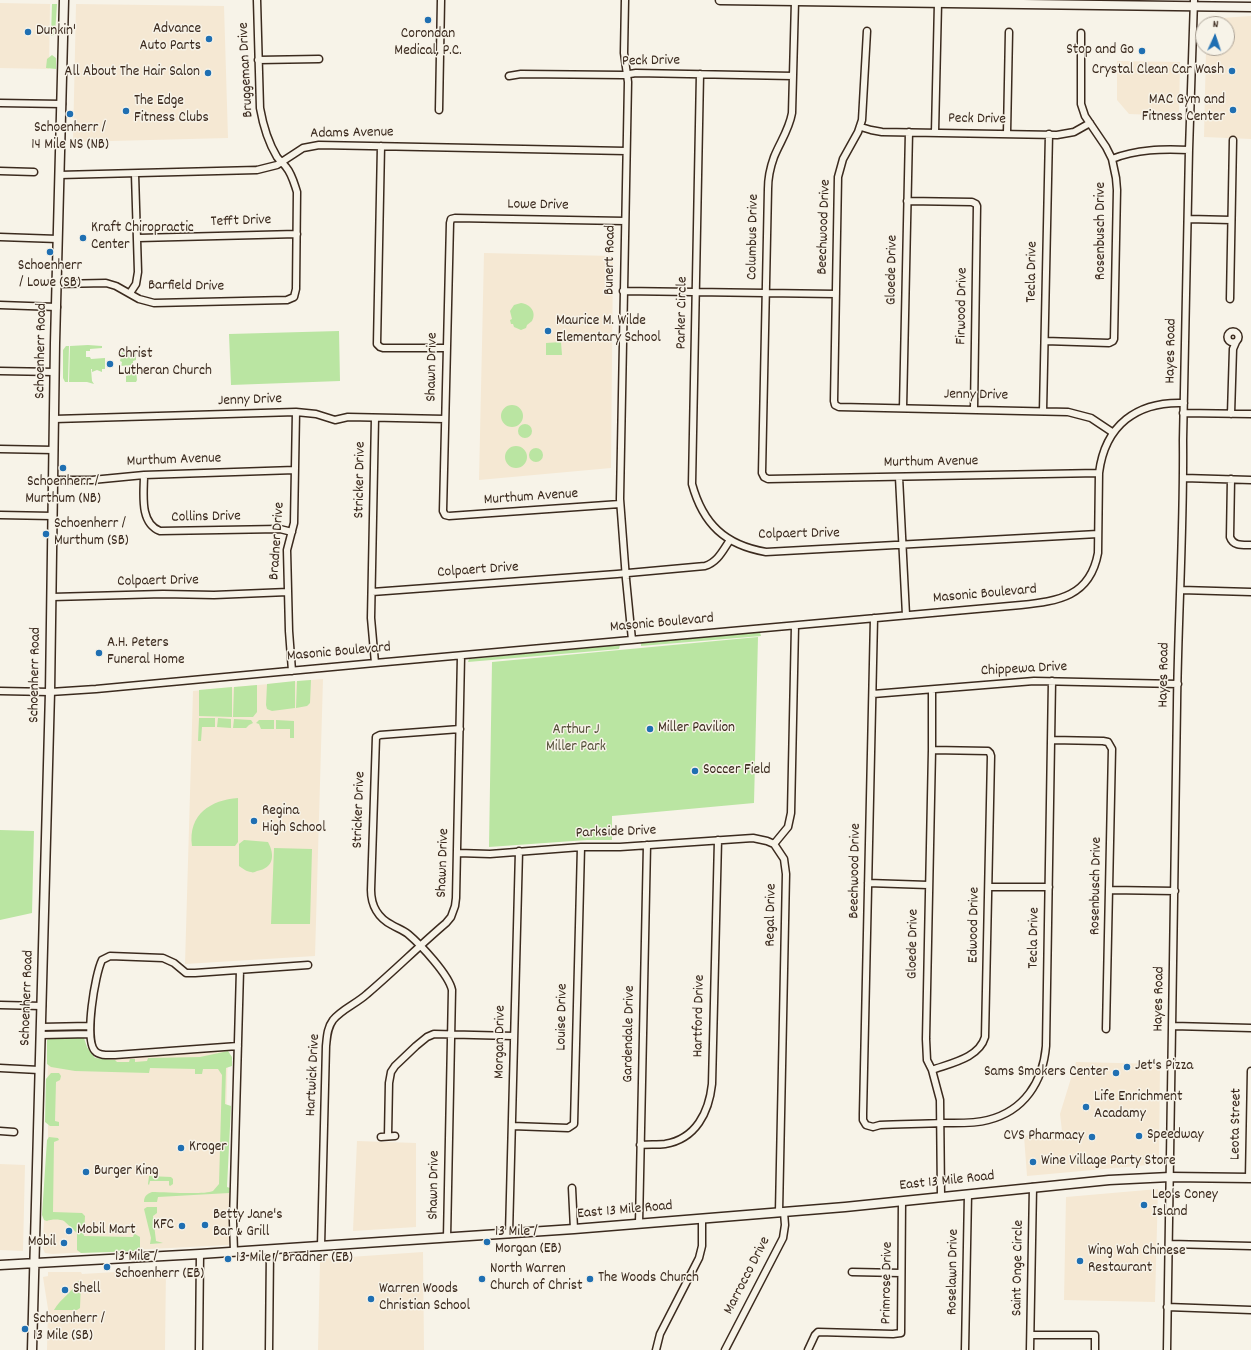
<!DOCTYPE html>
<html>
<head>
<meta charset="utf-8">
<style>
  body { margin:0 }
  #map { position:relative; width:1251px; height:1350px; overflow:hidden; background:#f7f3e8; font-family:Dekko,sans-serif }
  canvas { display:block }
  .north { position:absolute; left:1195px; top:16px; width:40px; height:40px; box-sizing:border-box; background:#f7f3e8; border:1px solid #aca397; border-radius:50%; rotate:3deg; font-size:11px; font-weight:700; line-height:16px; text-align:center; color:#3b2a1e }
  .north::after { content:''; display:block; margin:auto; width:14px; height:18px; background:#1f6fb2; clip-path:polygon(50% 0,100% 100%,50% 72%,0 100%) }
</style>
</head>
<body>
<div id="map">
<canvas width="1251" height="1350"></canvas>
<div class="north">N</div>
</div>
<script>
const ctx = document.querySelector('canvas').getContext('2d');
ctx.lineJoin = 'round';
function paint(path, color) { ctx.fillStyle = color; ctx.fill(path, 'evenodd'); }
function strokePath(path, color, width, dash) { ctx.strokeStyle = color; ctx.lineWidth = width; ctx.lineCap = dash ? 'butt' : 'round'; ctx.setLineDash(dash || []); ctx.stroke(path); }
function label(font, color, halo, rows, align = 'center') {
  ctx.font = font + ' Dekko,sans-serif'; ctx.lineWidth = 3; ctx.setLineDash([]); ctx.textBaseline = 'middle'; ctx.strokeStyle = halo; ctx.fillStyle = color; for (const [text, x, y, turn = 0] of rows) {
    ctx.save(); ctx.translate(x, y); ctx.rotate((+turn || 0) * Math.PI / 180); ctx.textAlign = isNaN(turn) ? turn : align; if (halo) ctx.strokeText(text, 0, 0); ctx.fillText(text, 0, 0); ctx.restore();
  }
}
const built = new Path2D(`
  M0,3L50,4L49,69L0,68Z
  M76,4L224,6L228,138L73,142Z
  M1251,16V139L1204,137L1206,48H1227V24H1206V19Z
  M1117,61L1180,62L1179,116L1129,114L1117,100Z
  M484,253L613,256L611,468L479,480Z
  M323,679L315,956L185,964L193,691Z
  M228,1049L224,1191H231L229,1245L52,1254L45,1253L43,1249V1236L46,1197L48,1137V1124L46,1119L48,1063Z
  M1076,1062L1160,1064L1159,1164L1027,1176L1024,1136L1062,1131L1060,1114Z
  M357,1141L416,1143V1227L353,1231Z
  M0,1164L25,1165L23,1251L0,1250Z
  M1158,1189L1155,1302L1064,1300L1066,1197Z
  M423,1252L424,1350H318L320,1259Z
  M166,1269L165,1350H47L48,1309L43,1277L48,1276V1272H81L82,1274Z`);
const green = new Path2D(`
  M52,4H57L55,34L51,36Z
  M52,55L56,58V69L46,68L47,59Z
  M521,303C530,304 537,312 532,321L527,325L526,328L521,330L514,327L513,324H511L510,320L512,319L510,311L514,305Z
  M339,331L340,381L231,385L229,334Z
  M561,342L562,355H546V343Z
  M88,345L102,346V348L90,349V351H86V357H90L91,359L105,358V369H102V372L97,370L92,372V369H91L92,381L94,384L87,382H69L70,346Z
  M66,346H69L68,382H65L63,378V350Z
  M122,352H136V360L133,361V365L121,366L122,362L120,361Z
  M129,368H136L137,380L136,382H126V376L128,375L127,370Z
  M501 416a11 11 0 1 1 22 0a11 11 0 1 1-22 0Z
  M518 431a7 7 0 1 1 14 0a7 7 0 1 1-14 0Z
  M505 457a11 11 0 1 1 22 0a11 11 0 1 1-22 0Z
  M529 455a7 7 0 1 1 14 0a7 7 0 1 1-14 0Z
  M760,632L761,636L641,646V643Z
  M758,637L754,803L612,816V840H587L489,847L492,662Z
  M620,645L619,649L468,662L469,659H470Z
  M311,680L310,703L307,706L296,708L297,681Z
  M295,681V708L272,711L267,709L266,705L267,684Z
  M257,685V712L253,717L252,714L253,717H233L234,687Z
  M232,687V717L199,716V690Z
  M199,718H215V727H202L201,741H198Z
  M218,718L231,719V728L217,727Z
  M234,719L251,720L253,723L249,725L246,728H233Z
  M259,720H274V729H261L259,724L256,723Z
  M276,720L294,721V738H290V729H276Z
  M238,798V842L235,846H192C188,814 211,800 238,798Z
  M0,830L34,831L32,913L0,920Z
  M244,840L268,842C275,855 274,868 257,871C255,872 253,873 251,872C247,872 242,868 239,866V844Z
  M274,848L312,849L310,924H271Z
  M50,1038H84L87,1047L95,1058L115,1060L117,1062H129L130,1059H135V1062L147,1061L148,1058L200,1057L228,1051L232,1057V1066L226,1068L225,1104L231,1106L227,1187L230,1188L229,1193L158,1197L157,1202H144C144,1196 147,1194 152,1192C164,1192 204,1195 213,1191C215,1189 217,1186 219,1184L222,1075L218,1069H203L202,1074H195V1069L150,1068L149,1073L75,1071L51,1067L47,1064V1040Z
  M51,1073H59L61,1076L60,1080L56,1082L55,1121L59,1122V1126H50L45,1122L46,1079Z
  M49,1137L58,1138L59,1140L54,1142L53,1212L82,1213L85,1216L84,1236L133,1237L134,1234H135L140,1237V1249L137,1251L81,1253L77,1250V1233L64,1221C60,1219 51,1219 47,1221L44,1220L42,1215L47,1140Z
  M149,1176L171,1177L173,1179V1184L170,1186L169,1185V1181H150L149,1185L148,1184Z
  M147,1207H157V1213L153,1216L156,1241L163,1243L150,1244L151,1238L144,1209Z
  M78,1281L81,1283L80,1308L77,1310H54C61,1298 72,1293 78,1281Z`);
const minor = new Path2D(`
  M625,0L624,53L628,82L620,499L626,579L632,640
  M795,1L792,113C789,130 780,142 774,157C770,168 768,178 768,189L762,473L764,477L768,479L1099,473
  M867,31L862,120L858,132L843,159L838,177L834,401L835,405L839,407L1068,412L1091,418L1112,432
  M258,60L319,59
  M700,74L692,484C703,524 725,545 766,552L1098,534
  M509,76L521,74L623,75L636,73L793,76
  M0,103L62,104
  M439,110L441,0
  M861,127L871,130L882,132L1057,135L1074,132L1090,123
  M935,132L938,3
  M1007,133L1009,32
  M381,146L377,344L380,347L383,348H446
  M1112,159C1137,149 1162,149 1189,150
  M0,171L34,172
  M59,175L257,170L277,165L303,148L319,145L626,151
  M907,201L972,202L976,204L977,206L974,409
  M1188,219L1231,220
  M0,237L58,239
  M138,238L297,234
  M57,284L106,283L116,286L139,299L154,303L287,300L294,297L296,289L297,192C294,183 292,174 286,167C283,163 280,161 277,157C268,142 263,125 260,108L257,0
  M623,291L836,294
  M130,293L136,284L138,272L135,174
  M1230,299L1233,140
  M0,305L57,307
  M1227.5 337a5.5 5.5 0 1 1 11 0a5.5 5.5 0 1 1-11 0Z
  M1045,341L1109,343L1113,341L1114,339L1117,190L1116,178L1112,159L1106,147L1085,116L1081,104V33
  M0,371L55,372
  M903,408L909,132
  M1043,411L1049,134
  M1183,413L1251,414
  M1231,414L1233,349L1236,342
  M375,418L371,618L375,663
  M54,419L296,412L316,414L335,420L348,417L445,419
  M0,449L54,450
  M144,475C144,493 139,523 160,531L280,529L292,532
  M899,477L906,615
  M1184,478L1251,480
  M1231,479L1230,537C1233,546 1242,545 1251,545
  M54,480H92L144,475L295,470
  M620,504L449,516L445,515L443,511L450,223L451,219L455,218L625,221
  M0,515L53,516
  M1181,590L1251,592
  M372,592L617,574L705,566C718,562 723,550 730,540
  M52,597L163,594L214,595L288,592
  M874,618L863,1114V1120L866,1125L873,1127L880,1125C901,1124 921,1124 942,1123C957,1123 973,1124 988,1120C1024,1111 1043,1082 1046,1046L1052,681
  M292,671L289,631L287,550L294,523L296,412
  M932,690V750L926,1039L927,1060L932,1070L940,1100L941,1196
  M0,691L50,692L96,689L375,663L1021,605C1058,601 1090,597 1098,553L1099,473C1105,425 1137,401 1184,403
  M873,694L1034,681L1178,684
  M1052,740L1103,741L1108,742L1112,749L1106,1029
  M932,750L988,751L990,753L991,756L985,1037C979,1058 951,1063 932,1070
  M774,844L784,859L786,874L779,1212
  M774,844L788,827L791,813L795,626
  M458,853L490,854L581,847H620L753,838L767,841L774,844
  M868,883L928,885
  M989,887H1049
  M1110,890L1175,891
  M0,1005L42,1006
  M1173,1026L1251,1028
  M41,1027L90,1026
  M41,1035L90,1034
  M238,1046L115,1055C109,1055 99,1056 95,1051C84,1040 95,974 102,960L110,956L163,958L174,963L186,973H195L308,965
  M0,1068L39,1070
  M512,1126L568,1128L574,1124L581,847
  M0,1131L14,1132
  M388,1136L389,1083L391,1072L395,1066L416,1046L427,1037L434,1034L514,1036
  M381,1137L395,1136
  M640,1145C648,1144 657,1145 665,1144C696,1139 709,1112 712,1084L718,840
  M1249,1178L1251,1071
  M572,1188L574,1229
  M639,1224L647,845
  M509,1234L519,851
  M447,1238L452,990C449,975 421,945 408,934C403,930 397,928 392,925C378,918 371,905 371,890L376,737L380,735L460,729
  M1169,1244L1251,1246
  M321,1246L326,1046C327,1037 327,1028 333,1020C342,1009 356,1004 367,994C394,971 419,946 446,923L451,917L455,906L456,898L461,656
  M234,1252L233,1221L240,970
  M852,1272L901,1273
  M1167,1307L1251,1310
  M1031,1335H1095V1350
  M199,1350L200,1254
  M269,1350L270,1250
  M656,1350L660,1334L699,1258L702,1246V1219
  M725,1350L783,1238L785,1225L784,1212
  M808,1350L815,1335L818,1332L893,1334L901,1333L902,1201
  M965,1350L968,1194
  M1030,1350L1033,1187
  M1167,1350C1171,1135 1175,920 1177,705C1178,617 1184,528 1183,440L1189,150L1194,0`);
const major = new Path2D(`
  M720,0L1251,7
  M0,1265L200,1254L574,1229L845,1207L1109,1180L1170,1177L1251,1178
  M32,1350L50,692L55,343L64,0`);
const markers = [
  [428,20,4,"#1f6fb2"],
  [28,32,4,"#1f6fb2"],
  [209,39,4,"#1f6fb2"],
  [1142,51,4,"#1f6fb2"],
  [1232,71,4,"#1f6fb2"],
  [208,73,4,"#1f6fb2"],
  [1233,110,4,"#1f6fb2"],
  [126,111,4,"#1f6fb2"],
  [70,114,4,"#1f6fb2"],
  [83,238,4,"#1f6fb2"],
  [50,252,4,"#1f6fb2"],
  [548,331,4,"#1f6fb2"],
  [110,364,4,"#1f6fb2"],
  [63,468,4,"#1f6fb2"],
  [46,534,4,"#1f6fb2"],
  [99,653,4,"#1f6fb2"],
  [650,729,4,"#1f6fb2"],
  [695,771,4,"#1f6fb2"],
  [254,821,4,"#1f6fb2"],
  [1127,1067,4,"#1f6fb2"],
  [1116,1073,4,"#1f6fb2"],
  [1086,1107,4,"#1f6fb2"],
  [1139,1136,4,"#1f6fb2"],
  [1092,1137,4,"#1f6fb2"],
  [181,1148,4,"#1f6fb2"],
  [1033,1162,4,"#1f6fb2"],
  [86,1172,4,"#1f6fb2"],
  [1144,1205,4,"#1f6fb2"],
  [205,1225,4,"#1f6fb2"],
  [182,1226,4,"#1f6fb2"],
  [69,1231,4,"#1f6fb2"],
  [487,1242,4,"#1f6fb2"],
  [64,1243,4,"#1f6fb2"],
  [228,1259,4,"#1f6fb2"],
  [1080,1261,4,"#1f6fb2"],
  [107,1267,4,"#1f6fb2"],
  [482,1279,4,"#1f6fb2"],
  [590,1279,4,"#1f6fb2"],
  [65,1290,4,"#1f6fb2"],
  [371,1299,4,"#1f6fb2"],
  [25,1329,4,"#1f6fb2"]
];
const poiNames = [
  ["Advance",201,30,"right"],
  ["Auto Parts",201,47,"right"],
  ["Dunkin'",36,32],
  ["Corondan",428,35,"center"],
  ["Medical, P.C.",428,52,"center"],
  ["Stop and Go",1134,51,"right"],
  ["Crystal Clean Car Wash",1224,71,"right"],
  ["All About The Hair Salon",200,73,"right"],
  ["MAC Gym and",1225,101,"right"],
  ["Fitness Center",1225,118,"right"],
  ["The Edge",134,102],
  ["Fitness Clubs",134,119],
  ["Schoenherr /",70,129,"center"],
  ["14 Mile NS (NB)",70,146,"center"],
  ["Kraft Chiropractic",91,229],
  ["Center",91,246],
  ["Schoenherr",50,267,"center"],
  ["/ Lowe (SB)",50,284,"center"],
  ["Maurice M. Wilde",556,322],
  ["Elementary School",556,339],
  ["Christ",118,355],
  ["Lutheran Church",118,372],
  ["Schoenherr /",63,483,"center"],
  ["Murthum (NB)",63,500,"center"],
  ["Schoenherr /",54,525],
  ["Murthum (SB)",54,542],
  ["A.H. Peters",107,644],
  ["Funeral Home",107,661],
  ["Miller Pavilion",658,729],
  ["Soccer Field",703,771],
  ["Regina",262,812],
  ["High School",262,829],
  ["Jet's Pizza",1135,1067],
  ["Sams Smokers Center",1108,1073,"right"],
  ["Life Enrichment",1094,1098],
  ["Acadamy",1094,1115],
  ["Speedway",1147,1136],
  ["CVS Pharmacy",1084,1137,"right"],
  ["Kroger",189,1148],
  ["Wine Village Party Store",1041,1162],
  ["Burger King",94,1172],
  ["Leo's Coney",1152,1196],
  ["Island",1152,1213],
  ["Betty Jane's",213,1216],
  ["Bar & Grill",213,1233],
  ["KFC",174,1226,"right"],
  ["Mobil Mart",77,1231],
  ["13 Mile /",495,1233],
  ["Morgan (EB)",495,1250],
  ["Mobil",56,1243,"right"],
  ["Wing Wah Chinese",1088,1252],
  ["Restaurant",1088,1269],
  ["13 Mile /",115,1258],
  ["Schoenherr (EB)",115,1275],
  ["13 Mile / Bradner (EB)",236,1259],
  ["North Warren",490,1270],
  ["Church of Christ",490,1287],
  ["The Woods Church",598,1279],
  ["Shell",73,1290],
  ["Warren Woods",379,1290],
  ["Christian School",379,1307],
  ["Schoenherr /",33,1320],
  ["13 Mile (SB)",33,1337]
];
const streetNames = [
  ["Peck Drive",651,62,-1],
  ["Bruggeman Drive",247,70,-93],
  ["Peck Drive",977,120,1],
  ["Adams Avenue",352,134,-1],
  ["Lowe Drive",538,206,1],
  ["Tefft Drive",241,222,-2],
  ["Beechwood Drive",825,227,-88],
  ["Rosenbusch Drive",1102,231,-90],
  ["Columbus Drive",754,237,-89],
  ["Bunert Road",611,260,-89],
  ["Gloede Drive",893,270,-89],
  ["Tecla Drive",1033,272,-89],
  ["Barfield Drive",186,287,1],
  ["Firwood Drive",963,306,-89],
  ["Parker Circle",683,313,-89],
  ["Schoenherr Road",42,351,-89],
  ["Hayes Road",1172,351,-89],
  ["Shawn Drive",433,367,-89],
  ["Jenny Drive",976,396,1],
  ["Jenny Drive",250,401,-2],
  ["Murthum Avenue",174,461,-2],
  ["Murthum Avenue",931,463,-1],
  ["Stricker Drive",361,480,-89],
  ["Murthum Avenue",531,498,-4],
  ["Collins Drive",206,518,-1],
  ["Colpaert Drive",799,535,-1],
  ["Bradner Drive",278,541,-86],
  ["Colpaert Drive",478,571,-4],
  ["Colpaert Drive",158,582,-1],
  ["Masonic Boulevard",985,595,-5],
  ["Masonic Boulevard",662,624,-5],
  ["Masonic Boulevard",339,653,-5],
  ["Chippewa Drive",1024,670,-3],
  ["Schoenherr Road",36,675,-89],
  ["Hayes Road",1165,675,-89],
  ["Stricker Drive",360,810,-88],
  ["Parkside Drive",616,833,-2],
  ["Shawn Drive",444,863,-88],
  ["Beechwood Drive",856,871,-89],
  ["Rosenbusch Drive",1097,886,-89],
  ["Regal Drive",772,915,-89],
  ["Edwood Drive",975,925,-89],
  ["Tecla Drive",1035,938,-89],
  ["Gloede Drive",914,944,-89],
  ["Schoenherr Road",28,998,-88],
  ["Hayes Road",1160,999,-89],
  ["Hartford Drive",700,1016,-89],
  ["Louise Drive",563,1017,-89],
  ["Gardendale Drive",630,1034,-89],
  ["Morgan Drive",501,1042,-89],
  ["Hartwick Drive",314,1075,-87],
  ["Leota Street",1237,1124,-89],
  ["East 13 Mile Road",947,1182,-6],
  ["Shawn Drive",435,1185,-89],
  ["East 13 Mile Road",625,1211,-5],
  ["Saint Onge Circle",1019,1268,-89],
  ["Roselawn Drive",954,1272,-89],
  ["Marrocco Drive",748,1276,-63],
  ["Primrose Drive",888,1283,-89]
];
const parkNames = [
  ["Arthur J",576,731],
  ["Miller Park",576,748]
];
paint(built, '#f5e8d3');
paint(green, '#bae5a2');
strokePath(minor, '#3b2a1e', 9);
strokePath(major, '#3b2a1e', 11);
strokePath(minor, '#f7f3e8', 6);
strokePath(major, '#f7f3e8', 8);
for (const [x, y, r, color] of markers) { const dot = new Path2D(); dot.arc(x, y, r, 0, 2 * Math.PI); ctx.fillStyle = color; ctx.fill(dot); strokePath(dot, '#f7f3e8', 1.5); }
label('15px', '#3b2a1e', '#f7f3e8', poiNames, 'left');
label('15px', '#3b2a1e', '#f7f3e8', streetNames);
label('15px', '#544f38', '#f7f3e8', parkNames);
</script>
</body>
</html>
